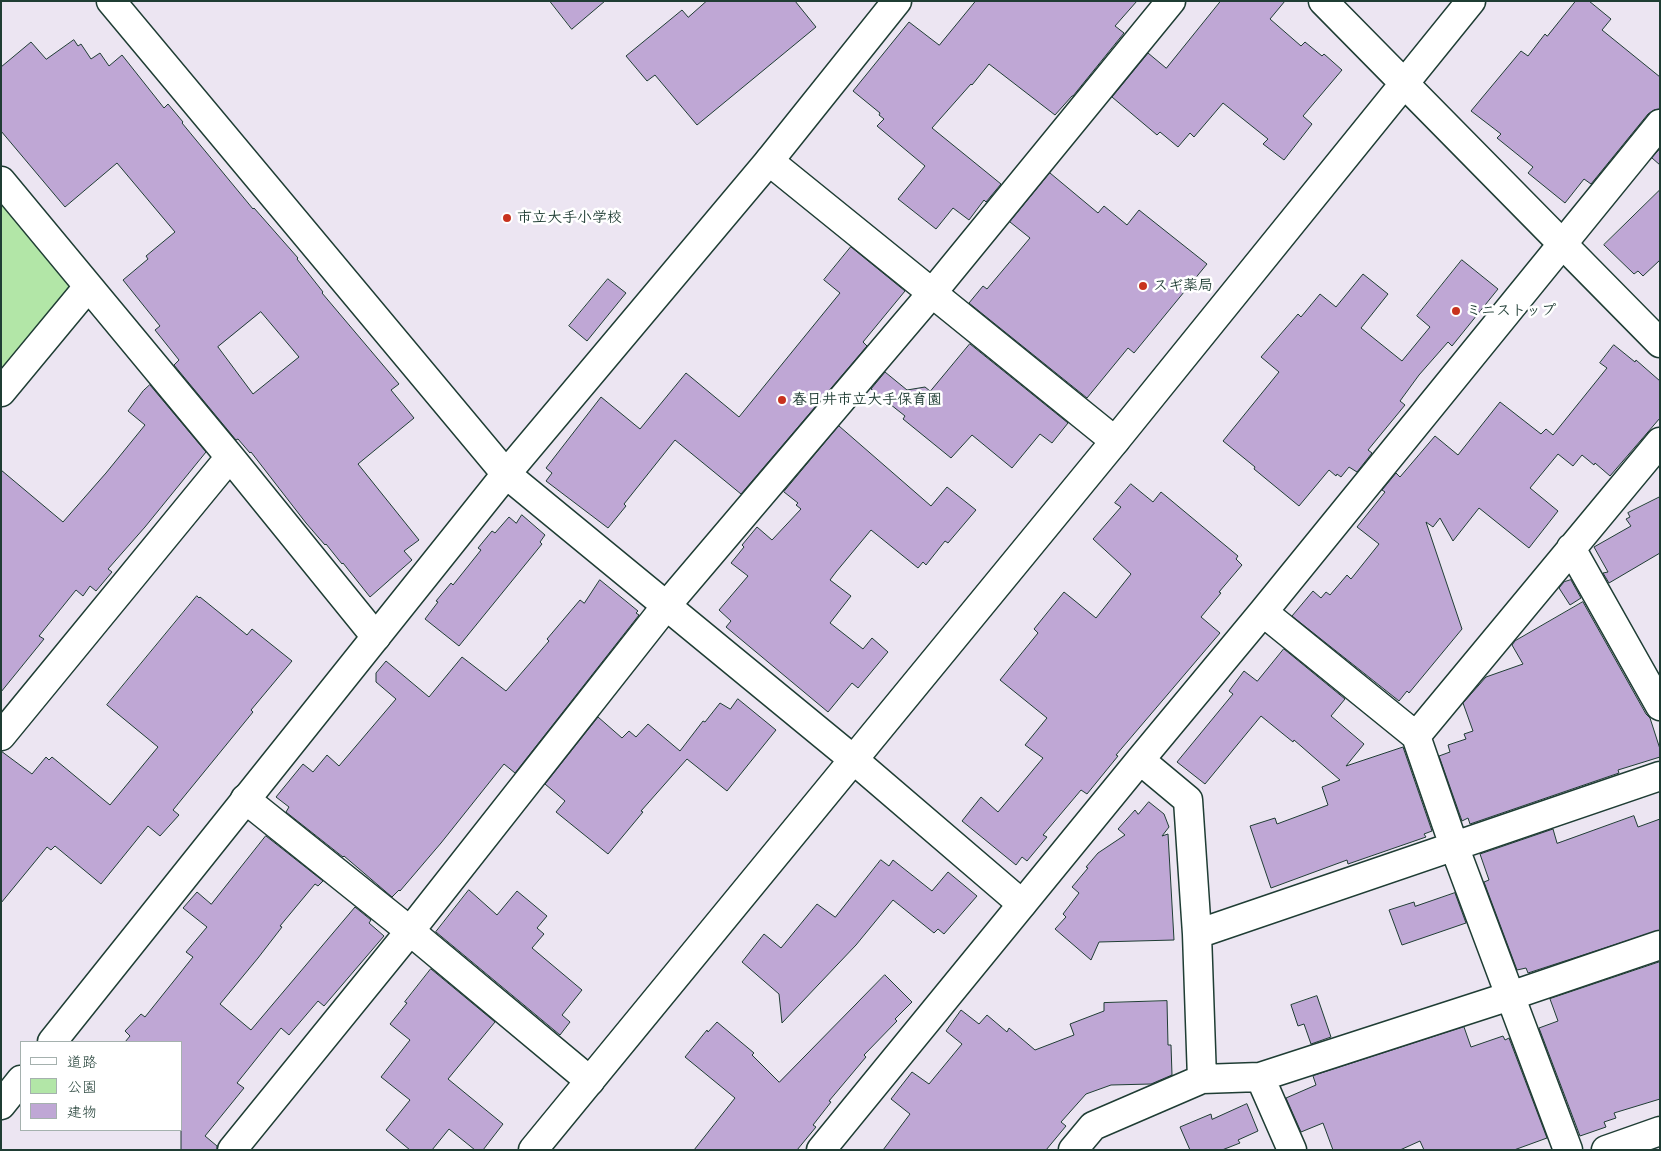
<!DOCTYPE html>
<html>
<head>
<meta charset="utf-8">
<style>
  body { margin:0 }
  #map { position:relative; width:1661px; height:1151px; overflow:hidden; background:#ece5f2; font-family:"Playpen Sans","Klee One",sans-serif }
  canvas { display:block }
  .frame { position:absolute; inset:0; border:2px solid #1f3d34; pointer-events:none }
  .legend { position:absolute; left:20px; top:1041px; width:162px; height:90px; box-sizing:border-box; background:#fff; border:1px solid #a5b1ae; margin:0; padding:6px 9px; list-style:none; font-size:15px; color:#1f3d34 }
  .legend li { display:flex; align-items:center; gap:10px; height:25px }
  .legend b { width:25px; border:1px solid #a5b1ae }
</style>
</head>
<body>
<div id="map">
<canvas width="1661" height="1151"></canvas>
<div class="frame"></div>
<ul class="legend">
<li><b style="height:6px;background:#fff"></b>道路</li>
<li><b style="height:14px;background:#b2e6a7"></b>公園</li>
<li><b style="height:14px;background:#bfa7d5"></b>建物</li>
</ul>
</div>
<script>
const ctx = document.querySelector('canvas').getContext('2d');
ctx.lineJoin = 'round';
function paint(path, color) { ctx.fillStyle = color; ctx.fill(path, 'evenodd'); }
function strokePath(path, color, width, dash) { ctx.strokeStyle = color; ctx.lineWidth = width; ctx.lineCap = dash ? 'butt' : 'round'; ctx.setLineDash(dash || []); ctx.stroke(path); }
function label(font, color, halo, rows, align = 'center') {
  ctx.font = font + ' "Playpen Sans","Klee One",sans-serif'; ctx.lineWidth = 5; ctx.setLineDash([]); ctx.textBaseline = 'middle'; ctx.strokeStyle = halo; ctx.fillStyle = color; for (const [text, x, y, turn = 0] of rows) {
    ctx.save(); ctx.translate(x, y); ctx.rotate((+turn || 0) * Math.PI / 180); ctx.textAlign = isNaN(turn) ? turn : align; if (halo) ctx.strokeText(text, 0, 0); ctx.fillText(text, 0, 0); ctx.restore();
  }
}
const green = new Path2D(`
  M1,197L67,277L70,291L1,373Z`);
const building = new Path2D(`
  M550,1H605L572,29Z
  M707,1H795L816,27L697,125L655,75L647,81L626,56L682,10L688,17Z
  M976,1H1137L1115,26L1124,33L1073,96H1072L1055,115L989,64L972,85L971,84L932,128L1001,184L986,202L984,200L969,220L953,208L936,229L898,199L925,166L877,126L884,119L879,115L880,113L853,91L909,22L939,45Z
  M1221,1H1285L1270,19L1301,46L1305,42L1322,56L1324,54L1342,70L1303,116L1312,124L1284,160L1263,144L1268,139L1223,103L1194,137L1190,133L1178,147L1160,132L1157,135L1112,97L1148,53L1166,68Z
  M1576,1H1589L1611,19L1602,30L1660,77V109L1654,110L1648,114L1591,184L1584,179L1565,203L1528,173L1533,167L1497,138L1501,134L1471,111L1521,51L1528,56L1545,34L1547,36Z
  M74,40L78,46L81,44L91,59L100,53L109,66L122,55L164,108L168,104L183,122L182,123L253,209L254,208L298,258L297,259L323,292L322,293L399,384L391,390L414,418L358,464L419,540L404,551L412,560L370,597L343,563L342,564L326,544L325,545L306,523L251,452L250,453L238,439L236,440L174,365L179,360L155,330L160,326L123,280L148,259L146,256L175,232L117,163L65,207L1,131V67L31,42L46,59ZM261,312L299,357L253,394L218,347Z
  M1660,149V165L1652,158Z
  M1050,173L1098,213L1104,206L1127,225L1139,210L1207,264L1134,353L1128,348L1087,398L969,303L983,286L987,289L1030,238L1010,222Z
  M1660,190V260L1643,276L1638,271L1634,274L1604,245Z
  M851,247L905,291L863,342L867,346L741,494L675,440L624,504L626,506L608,528L546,481L552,473L546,468L601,397L640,429L686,373L739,417L840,293L824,280Z
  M1462,260L1498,289L1452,346L1448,342L1419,375L1400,401L1405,405L1368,450L1372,453L1357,472L1349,467L1341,477L1337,474L1336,476L1329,470L1299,506L1254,469L1255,467L1223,441L1279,372L1261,357L1298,314L1301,317L1320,294L1336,307L1363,274L1388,294L1361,328L1402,361L1430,327L1417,316Z
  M608,279L626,293L587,341L569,326Z
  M970,344L1068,423L1052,443L1040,434L1012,468L972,435L951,458L903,419L905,416L871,389L885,372L907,390L925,387L930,391Z
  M1614,345L1635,362L1636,360L1660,381V418L1610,476L1595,463L1594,465L1582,455L1573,466L1558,454L1530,488L1558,511L1529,548L1479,508L1453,541L1440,518L1433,527L1426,522L1462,629L1409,693L1407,691L1399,701L1292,616L1313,591L1321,598L1326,592L1330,595L1347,575L1351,579L1379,544L1357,527L1385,492L1382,490L1396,473L1400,477L1435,436L1458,455L1500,402L1541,434L1546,429L1553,435L1607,368L1600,363Z
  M150,385L206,452L145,527L108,569L112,572L96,591L90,586L83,596L76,590L39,636L44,639L1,692V470L63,522L106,473L145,425L128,411L143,391Z
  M839,426L931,506L947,487L976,510L948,543L945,541L926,565L923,562L918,568L871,530L836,572L830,580L851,596L830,623L863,649L872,638L888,652L858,688L852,683L828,712L726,627L731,621L719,610L748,576L731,563L744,547L742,545L757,527L772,540L801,509L796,505L798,503L784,492Z
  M1131,484L1153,502L1161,492L1238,556L1236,559L1242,565L1219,592L1221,593L1201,617L1220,633L1116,755L1118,756L1087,794L1081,790L1043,835L1047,837L1027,861L1022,857L1016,865L962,821L981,797L998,812L1043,758L1025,745L1047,718L1000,680L1038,633L1034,629L1064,592L1096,618L1131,574L1093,539L1121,507L1115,503Z
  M1660,497V553L1609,583L1603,573L1608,572L1594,547L1631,526L1626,519L1630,517L1628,513Z
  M522,515L545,535L540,542L542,544L459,646L425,619L438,602L436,601L451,583L453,585L481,550L478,548L492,531L495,533L509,517L516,523Z
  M600,580L638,611L636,613L639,615L515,773L504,764L441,843L400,891L399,890L392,897L344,856L343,857L286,812L289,807L276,797L303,764L313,772L327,755L339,766L396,699L376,682V673L386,661L429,697L462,657L506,691L549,641L547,639L580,600L584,603Z
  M1571,580L1581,598L1570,605L1559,588L1564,582Z
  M197,596L199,598L200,597L247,635L252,629L292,661L251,710L253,712L173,810L179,815L160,836L148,826L101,884L55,846L51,850L47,847L1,903V751L32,774L46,757L49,760L52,757L110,805L158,747L107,705Z
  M1583,602L1646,714L1650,718L1660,749V757L1618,770L1619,773L1470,824L1468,818L1462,821L1439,756L1450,752L1448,745L1466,739L1464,734L1473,731L1463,703L1486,677L1523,664L1512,645L1515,641Z
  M1284,649L1345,699L1331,716L1364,744L1346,766L1403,747L1432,831L1424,834L1426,837L1348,864L1347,860L1271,888L1250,826L1275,818L1277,824L1328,805L1322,787L1340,780L1294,740L1293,742L1261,716L1205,784L1177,762L1233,694L1229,691L1244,671L1257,681Z
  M738,699L776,730L727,791L687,759L641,811L643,812L608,854L556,812L565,801L545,784L598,717L622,738L629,731L636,737L648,724L680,751L703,721L705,722L720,703L730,709Z
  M1149,802L1164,814L1169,827L1162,836L1168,834L1174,940L1099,942L1091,960L1055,929L1066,917L1063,914L1079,893L1072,887L1088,868L1086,867L1098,853L1125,835L1118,829L1135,810L1138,814Z
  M1634,816L1638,827L1660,819V930L1528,973L1526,968L1517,970L1484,882L1489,880L1480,854L1553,829L1557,843Z
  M266,836L323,881L318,886L315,884L280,926L282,927L258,958L220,1004L251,1030L355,907L371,920L369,923L384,936L324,1006L318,1001L289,1035L281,1028L237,1083L244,1088L205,1136L217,1146V1150H181V1042H125L130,1036L125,1031L141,1014L145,1017L193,957L186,952L207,927L183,908L197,892L211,904Z
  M881,860L889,866L893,860L932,891L948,872L977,896L944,934L938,929L934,933L893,900L856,945L782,1023L779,994L742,962L764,934L781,948L817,904L835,917Z
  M469,890L497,915L517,891L547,916L537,928L544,934L532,948L582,990L562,1015L570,1022L560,1035L436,932Z
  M1455,893L1466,923L1402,945L1389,910L1414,902L1415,906Z
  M1660,962V1099L1614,1113L1616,1118L1604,1122L1606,1127L1580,1136L1539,1028L1558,1021L1550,999Z
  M431,969L495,1022L448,1079L503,1124L483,1150H475L449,1129L432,1150H410L386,1130L410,1100L381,1077L410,1040L390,1024L407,1003L405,1002Z
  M885,975L912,1002L895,1019L897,1021L864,1055L866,1057L829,1101L831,1102L813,1125L816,1127L797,1150H694L735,1098L685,1057L707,1030L708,1032L717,1022L754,1053L752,1055L779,1082Z
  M1317,996L1331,1037L1311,1044L1304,1024L1298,1026L1291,1005Z
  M1167,1001L1168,1045H1171L1172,1075L1151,1084L1111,1085L1086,1094L1061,1122L1066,1126L1046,1150H883L910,1114L891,1099L912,1072L929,1084L962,1044L946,1031L961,1010L979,1024L987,1015L1007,1032L1009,1028L1035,1050L1074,1035L1070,1024L1104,1011V1003Z
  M1464,1027L1471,1047L1503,1036L1505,1040L1509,1038L1547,1138L1514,1150H1424L1420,1141L1400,1150H1333L1323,1123L1301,1132L1286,1098L1316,1085L1313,1076Z
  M1247,1104L1258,1131L1238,1140L1240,1143L1222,1150H1190L1180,1127L1211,1114L1212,1119Z`);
const street = new Path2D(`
  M769,161L1115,441
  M1,181L230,457L376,637
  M1,392L88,287
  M1571,548L1660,706
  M1263,612L1416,736L1454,846L1568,1150
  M1,736L230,457
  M1416,736L1660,442
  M1140,760L1188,800L1197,934L1202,1079
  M245,799L410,931L590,1081
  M1197,934L1660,776
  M1260,1077L1292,1150
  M232,1150L410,931L666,606L932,293L1171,1
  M821,1150L1140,760L1263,612L1660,124
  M1073,1150L1093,1126L1202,1079L1260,1077L1510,996L1660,945
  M1606,1150L1660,1131`);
const secondary = new Path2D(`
  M111,1L506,474L854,760L1022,904
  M1323,1L1660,343
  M52,1042L506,474L769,161L897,1
  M1,1105L21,1080
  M533,1150L1115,441L1471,1`);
const markers = [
  [507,218,5,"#c8321e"],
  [1143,286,5,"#c8321e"],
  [1456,311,5,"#c8321e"],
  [782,400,5,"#c8321e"]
];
const poiNames = [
  ["市立大手小学校",517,218],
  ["スギ薬局",1153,286],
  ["ミニストップ",1466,311],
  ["春日井市立大手保育園",792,400]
];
paint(green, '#b2e6a7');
paint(building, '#bfa7d5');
strokePath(building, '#1f3d34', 1);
strokePath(street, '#1f3d34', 31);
strokePath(secondary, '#1f3d34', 31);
strokePath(street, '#fff', 28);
strokePath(secondary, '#fff', 28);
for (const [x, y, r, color] of markers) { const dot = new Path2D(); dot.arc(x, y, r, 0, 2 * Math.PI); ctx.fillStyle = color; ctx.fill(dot); strokePath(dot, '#fff', 2); }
label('bold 15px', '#1f3d34', '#fff', poiNames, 'left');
</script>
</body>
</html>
